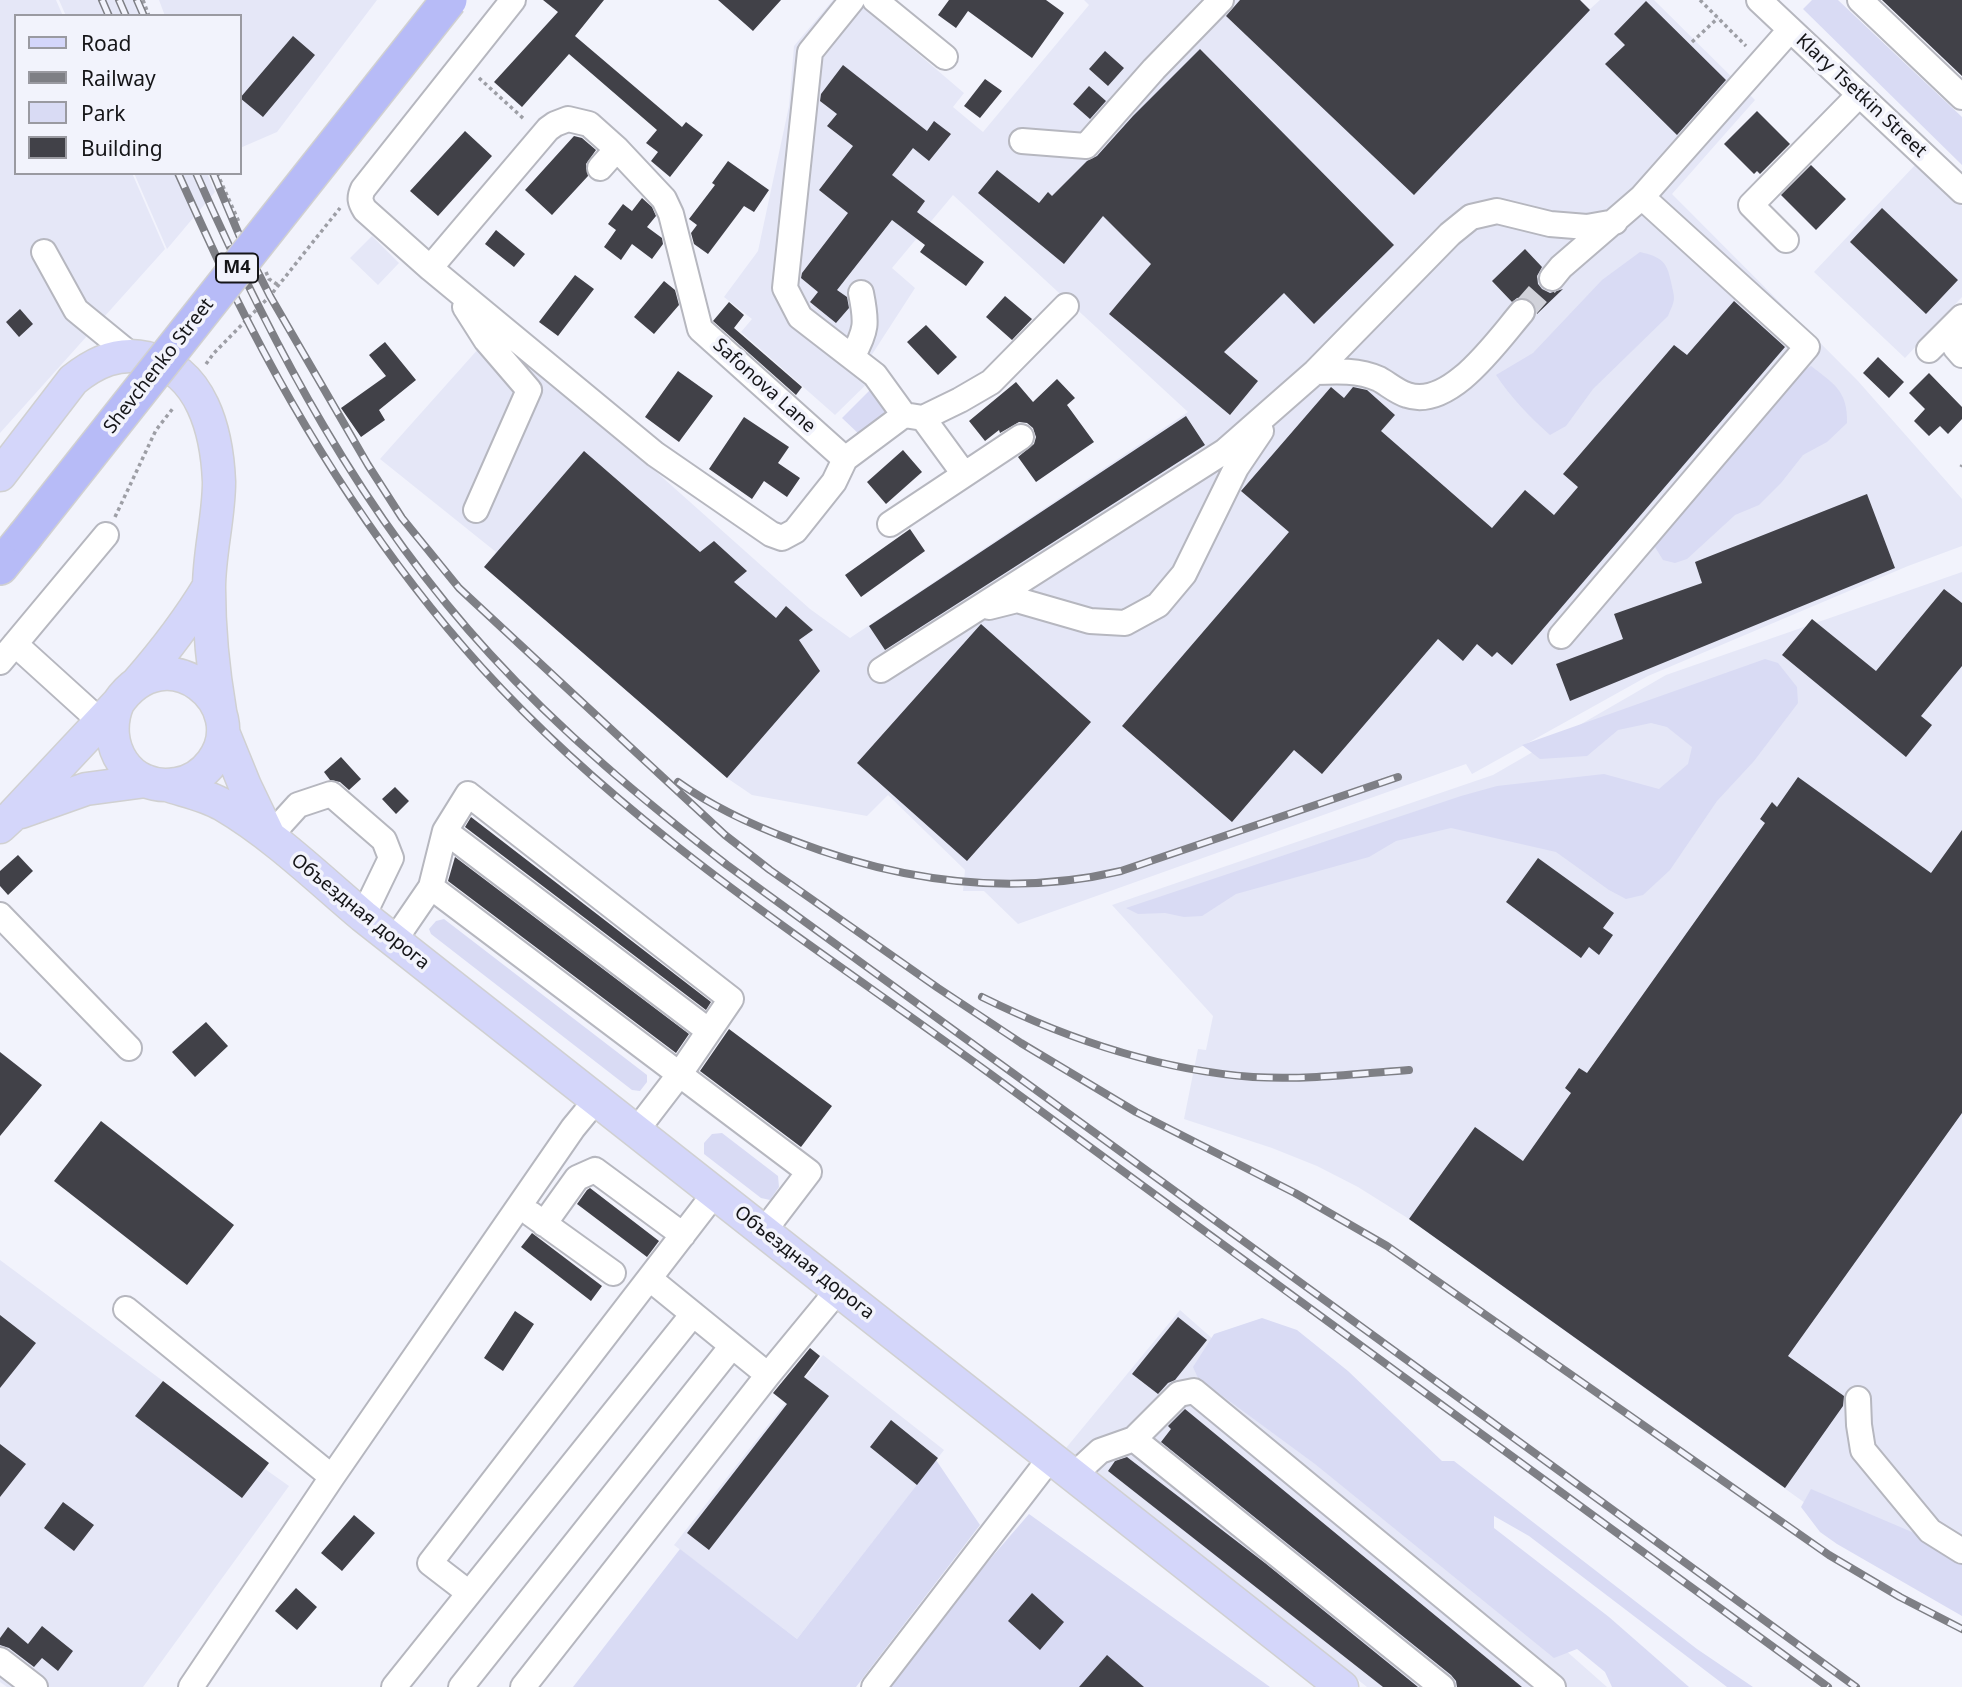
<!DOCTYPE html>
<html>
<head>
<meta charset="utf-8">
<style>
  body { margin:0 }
  #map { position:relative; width:1962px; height:1687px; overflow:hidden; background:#f2f3fc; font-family:"Noto Sans",sans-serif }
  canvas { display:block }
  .legend { position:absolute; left:14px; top:14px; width:228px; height:161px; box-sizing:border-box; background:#f2f3fc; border:2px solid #9a9aa1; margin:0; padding:9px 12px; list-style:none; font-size:21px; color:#151518 }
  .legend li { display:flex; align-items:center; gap:14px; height:35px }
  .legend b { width:35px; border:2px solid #9a9aa1 }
</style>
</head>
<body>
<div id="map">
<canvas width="1962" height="1687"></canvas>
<ul class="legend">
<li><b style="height:9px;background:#d4d6fa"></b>Road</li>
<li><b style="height:9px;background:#7e7f85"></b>Railway</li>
<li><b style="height:19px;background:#d9dbf4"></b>Park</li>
<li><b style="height:19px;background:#414148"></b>Building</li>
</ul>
</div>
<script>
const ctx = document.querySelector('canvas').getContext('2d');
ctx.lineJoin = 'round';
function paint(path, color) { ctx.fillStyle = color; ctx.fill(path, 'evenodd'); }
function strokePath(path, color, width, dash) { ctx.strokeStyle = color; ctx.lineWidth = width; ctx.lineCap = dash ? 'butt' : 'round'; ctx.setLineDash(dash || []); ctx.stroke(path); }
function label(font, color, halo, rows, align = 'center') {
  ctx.font = font + ' "Noto Sans",sans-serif'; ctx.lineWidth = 7; ctx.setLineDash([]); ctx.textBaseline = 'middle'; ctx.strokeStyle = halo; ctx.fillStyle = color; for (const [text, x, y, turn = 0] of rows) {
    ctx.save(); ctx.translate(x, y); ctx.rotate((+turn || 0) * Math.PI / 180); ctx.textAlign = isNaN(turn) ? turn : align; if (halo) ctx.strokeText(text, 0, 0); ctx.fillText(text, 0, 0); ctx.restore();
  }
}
const built = new Path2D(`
  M0,0H56L63,16H16V173H132L165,249L0,433Z
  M59,0H139L146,16H66Z
  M159,0H377L277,132L240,148V16H165Z
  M833,0H855L964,93L953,107L983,132L1089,5L1084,0H1580L1590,9L1600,0H1654L1755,100L1672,194L1858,381L1962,499V546L1908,566L1648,676L1472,774L1466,764L1018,924L984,891H963L965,870L888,795L867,816L752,795L727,778L484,567L496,552L380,459L496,329L810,609L850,638L1188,412L953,195L892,268L915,288L871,356L883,368L835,415L741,332L752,319L724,297L758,251L789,106L794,46Z
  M1917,163L1962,206V297L1905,358L1814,272Z
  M134,173H207L215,192L167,249Z
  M372,236L399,263L378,285L350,258Z
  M1962,572V1590L1812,1508L1409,1219L1358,1187L1317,1166L1272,1148L1184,1119L1198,1049L1206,1050L1213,1016L1112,905L1493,775L1666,675Z
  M0,1260L163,1381L269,1463L265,1469L289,1486L143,1687H7L0,1682Z
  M1180,1310L1607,1687H1367L1066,1448Z
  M823,1355L944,1450L797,1639L674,1545Z`);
const green = new Path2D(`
  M1812,0H1838L1962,117V165L1803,9Z
  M1640,252C1661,257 1667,261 1671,282C1675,300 1676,298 1668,316L1593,389L1566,426L1550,435C1530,417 1512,399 1496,375L1533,353L1602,280Z
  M1811,366C1834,384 1848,391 1847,423L1827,442L1803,455L1781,483L1759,505L1735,515L1687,559L1675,563L1663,560L1655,547L1658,529L1753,431L1796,375Z
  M870,390L888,409L861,436L842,418Z
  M1765,659L1778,663L1797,687L1798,703L1754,761L1717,801L1670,870L1643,895L1626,899L1609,890L1556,852L1451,828L1396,841L1369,857L1236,894L1202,916L1184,917L1165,913L1138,914L1126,908L1461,796L1497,786L1604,774L1659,789L1688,764L1692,747L1667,727L1651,723L1618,730L1587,756L1540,759L1522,745Z
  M444,919L647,1075V1082L640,1091L632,1090L431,934L429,929L436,921Z
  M722,1133L778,1176L779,1187L770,1200L761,1198L704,1154V1143L712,1134Z
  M1262,1318L1297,1330L1348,1371L1442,1461H1454L1697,1649L1753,1687H1727L1529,1536L1494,1516V1528L1609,1617L1689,1687H1612L1605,1672L1577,1649L1554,1658L1315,1464L1198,1378L1193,1367L1214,1334Z
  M936,1460L980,1525L856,1687H573L680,1549L797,1639Z
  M1811,1489L1919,1535L1962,1561V1616L1837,1544L1820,1532L1801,1507Z
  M1029,1514L1270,1687H889L954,1601Z`);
const building = new Path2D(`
  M543,0H604L575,36L682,127L686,122L703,135L670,177L651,161L658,152L646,143L657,130L569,54L522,107L494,82L558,12Z
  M718,0H781L753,31Z
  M949,0H1046L1064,13L1032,58L968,11L956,28L938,15Z
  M1240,0H1580L1590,10L1414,195L1226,16Z
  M1882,0H1962V76Z
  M1646,1L1726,80L1677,135L1605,64L1625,45L1614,34Z
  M293,36L315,55L263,117L240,98Z
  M1200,49L1394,245L1314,324L1284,293L1224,352L1258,381L1230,415L1109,314L1151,264L1103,216L1064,264L978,193L997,170L1039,203L1048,192L1052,196L1087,161L1097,156L1133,116Z
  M1105,51L1124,68L1108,86L1089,69Z
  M843,65L927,131L934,121L951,134L929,161L913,148L892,175L925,201L917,212L984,262L966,286L920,252L925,245L892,220L837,290L847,297L849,308L836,323L810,302L818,292L801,278L802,273L848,213L819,190L853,146L827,126L837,114L820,101L821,94Z
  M985,79L1002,91L980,118L964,106Z
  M1089,86L1106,101L1090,119L1073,104Z
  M1757,111L1790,144L1760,174L1757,171L1754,174L1724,144Z
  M465,131L492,156L438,216L410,191Z
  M574,136L582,138L596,150L586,164L588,176L552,215L525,190Z
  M728,161L769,190L754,212L744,206L708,254L694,244L691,233L697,225L689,219L715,185L712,183Z
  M1811,165L1846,199L1816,230L1781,195Z
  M642,198L652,207L656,216L647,227L662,238L663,244L652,259L632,244L621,260L604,247L616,230L608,224L623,204L632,211Z
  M1882,208L1958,280L1926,314L1850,242Z
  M496,230L525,254L514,267L485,244Z
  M1525,249L1542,267L1537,276L1538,284L1542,289L1550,293L1563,289L1537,314L1536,306L1531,300L1524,297L1517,298L1512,302L1492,281Z
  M575,275L594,289L558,336L539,322Z
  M664,281L675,290L679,305L654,334L634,317Z
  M1005,296L1032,319L1012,340L986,317Z
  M1734,301L1785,347L1512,665L1497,652L1492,657L1477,644L1463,661L1438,639L1322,774L1294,750L1232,822L1122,726L1289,532L1241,491L1331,387L1344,398L1353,387L1367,390L1395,415L1381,431L1492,528L1525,490L1554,515L1578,487L1563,474L1674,345L1687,355Z
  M729,302L744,315L734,328L802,387L796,395L713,321Z
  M20,309L33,324L19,337L6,322Z
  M926,325L957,357L938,375L907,342Z
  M385,342L416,380L379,410L385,420L361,437L341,408L386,376L369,355Z
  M1878,357L1904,382L1889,398L1863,373Z
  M678,371L713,396L679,442L645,417Z
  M1929,373L1962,407V419L1948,434L1940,426L1929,436L1914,421L1925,409L1909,393Z
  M1057,379L1075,398L1067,405L1094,442L1036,482L1018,457L1034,444L1036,437L1033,428L1027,423L1019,422L1000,433L999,430L985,441L969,421L1016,382L1033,402Z
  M1186,416L1205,445L885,650L869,626Z
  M744,417L789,447L778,463L800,478L787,497L764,481L752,499L709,469Z
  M903,450L922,472L886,504L867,482Z
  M584,451L700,552L714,541L747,571L734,582L776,618L786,606L813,630L799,640L820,671L727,778L484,567Z
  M1867,494L1895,568L1570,701L1556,664L1623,639L1614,614L1702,583L1695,562Z
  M910,529L925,551L861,597L845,575Z
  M1944,589L1962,603V666L1921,716L1932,725L1906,757L1782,655L1812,619L1876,671Z
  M981,624L1091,722L967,861L857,763Z
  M341,757L361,779L349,790L340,782L330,780L324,772Z
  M1798,777L1931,873L1962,830V1113L1788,1356L1844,1396L1843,1406L1785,1488L1409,1219L1475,1127L1523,1161L1571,1093L1565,1088L1579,1068L1587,1073L1765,823L1760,819L1772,802L1777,807Z
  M395,787L409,801L396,814L382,799Z
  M471,817L711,1002L706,1010L465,827Z
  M18,855L33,871L8,895L0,886V871Z
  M455,857L689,1034L676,1053L448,881Z
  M1538,858L1614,913L1603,928L1613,935L1599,955L1589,947L1581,958L1506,902Z
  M206,1022L228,1046L195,1077L172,1052Z
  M729,1029L832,1106L801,1147L700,1071Z
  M0,1052L42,1085L0,1136Z
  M101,1121L234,1225L187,1285L54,1181Z
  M590,1188L659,1241L647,1257L577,1204L587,1190Z
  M532,1233L602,1286L591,1301L521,1247Z
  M515,1311L534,1324L503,1371L484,1358Z
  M0,1315L36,1343L0,1388Z
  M1178,1317L1207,1340L1175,1380L1168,1383L1158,1394L1132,1374Z
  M810,1348L820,1356L804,1377L829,1396L709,1550L687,1533L787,1404L773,1393Z
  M163,1381L269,1463L242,1498L135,1416Z
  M1185,1409L1522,1687H1457L1456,1681L1451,1675L1161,1442L1171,1429L1168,1426Z
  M891,1420L938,1458L917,1485L870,1447Z
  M0,1444L26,1464L0,1497Z
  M1127,1457L1265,1563L1418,1687H1383L1108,1471L1115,1461Z
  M63,1502L94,1525L74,1551L44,1528Z
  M354,1515L375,1533L342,1571L321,1553Z
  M296,1588L317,1607L297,1630L275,1611Z
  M1032,1593L1064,1622L1040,1650L1008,1621Z
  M42,1626L73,1651L58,1671L42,1658L34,1667L9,1648L0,1645V1638L8,1627L28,1644Z
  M1107,1655L1144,1687H1079Z`);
const minorTunnel = new Path2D(`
  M1522,312L1552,278`);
const path = new Path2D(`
  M143,0L149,16
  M1700,0L1746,46
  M1692,42L1718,18
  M479,78L525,120
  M217,173L239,222
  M266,272L269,279L278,285
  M206,364L214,353L270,296L340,208
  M1961,467L1962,465
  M115,517L156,430L174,407`);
const minor = new Path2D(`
  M513,0L363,189C359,198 360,202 365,210L430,268L655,454L771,534L782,538L795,531L834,482L845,459L904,415L923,418L960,400L991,382L1066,306
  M852,0L810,52L785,288L800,317L875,375L904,415
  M875,0L945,57
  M1759,0L1962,191
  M1860,0L1962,97
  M1022,141L1086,146L1154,69L1221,0
  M600,168L617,149
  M1786,240L1751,205L1859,95
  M44,252L76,310L131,355
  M430,268L548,129L555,124L568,119L589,124L617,149L664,199L671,214L700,329L845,459
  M1552,278L1561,267L1642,197L1790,30
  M465,307L486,340L529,390L476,510
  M1956,324L1955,347L1962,355
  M1929,350L1962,317
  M852,357C867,330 867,323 861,293
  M1315,372C1337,371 1359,370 1379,379C1388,384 1397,392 1407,395C1450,410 1497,341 1522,312
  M923,418L964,474
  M890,524L1021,437
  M989,607L1017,600L1090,621L1125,623L1158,605L1184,574L1236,468L1261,431
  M1561,636L1807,347L1642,197
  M15,644L101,722
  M0,662L106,535
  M881,670L1225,451L1315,372L1450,234L1471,217L1497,211L1550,224L1587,227L1615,222
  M445,831L709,1031
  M269,837L298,805L331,794L384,840L391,858L363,916
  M431,887L809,1172L764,1231
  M0,915L129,1048
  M394,941L431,887L445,831L468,794L731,999L679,1075L636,1131
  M531,1214L613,1273
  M544,1224L577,1178L595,1170L683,1235
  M650,1279L768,1375
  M126,1309L332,1477
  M1858,1399L1859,1425L1863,1450L1930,1531L1962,1551
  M1134,1439L1442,1687
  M1074,1475L1100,1451L1134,1439L1179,1394L1194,1391L1553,1687
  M469,1593L430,1563L715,1193
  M0,1660L35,1687
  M191,1687L332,1477L573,1128L596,1100
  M394,1687L693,1314
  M461,1687L732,1346
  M523,1687L768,1375L838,1290
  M874,1687L1051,1457`);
const major = new Path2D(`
  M0,475L73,380C95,362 119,351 147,358C202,370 217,432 219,482C219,517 209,553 209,588C209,630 213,670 220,711
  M137,683C164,652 188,621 209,586
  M223,732L245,786L269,836
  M167,785C185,791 206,795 223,805C274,835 318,878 363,916L1342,1687
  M21,812L86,789L146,781
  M0,827L13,815L118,703C167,632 254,706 212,762C203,774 191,782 176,784C129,792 100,745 118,703`);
const highway = new Path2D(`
  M0,567L25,536`);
const rail = new Path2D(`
  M102,0L109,16
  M119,0L126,16
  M137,0L144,16
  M178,173C197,215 216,257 236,298C301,429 383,558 482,668C628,829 815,946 989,1073C1268,1278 1548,1483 1828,1687
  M196,173C272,345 362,515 490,654C562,733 643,800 727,865L1856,1687
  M213,173L240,237L270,296L368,465L402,518L459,588L725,835L770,870L938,988L1021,1043L1136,1112L1295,1193L1387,1246L1829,1555L1900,1597L1962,1629
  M678,782C713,807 752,825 792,840C898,881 1010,897 1121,871L1398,777
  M982,997C1067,1039 1158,1070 1253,1077C1305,1080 1357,1074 1409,1070`);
const highwayBridge = new Path2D(`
  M25,536L449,0`);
const shields = [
  [237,268,42]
];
const shieldNames = [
  ["M4",237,268]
];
const streetNames = [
  ["Klary Tsetkin Street",1861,96,43],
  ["Shevchenko Street",159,366,-52],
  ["Safonova Lane",764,386,42],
  ["Объездная дорога",360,912,39],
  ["Объездная дорога",804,1263,38]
];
paint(built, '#e5e7f7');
paint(green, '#d9dbf4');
paint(building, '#414148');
strokePath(minorTunnel, '#d1d2da', 24, [24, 12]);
strokePath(minor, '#b6b7bf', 28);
strokePath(major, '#d0d0d1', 35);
strokePath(highway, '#d0d0d1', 38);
strokePath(path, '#9d9ea5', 3.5, [3.5, 3.5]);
strokePath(minor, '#fff', 24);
strokePath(major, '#d4d6fa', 32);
strokePath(highway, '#b7bbf7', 35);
strokePath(rail, '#7e7f85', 8);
strokePath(rail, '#f2f3fc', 5, [16]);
strokePath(highwayBridge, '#d0d0d1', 38, []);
strokePath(highwayBridge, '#b7bbf7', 35);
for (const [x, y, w] of shields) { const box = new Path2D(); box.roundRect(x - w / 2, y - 14.5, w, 29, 5); ctx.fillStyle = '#f2f3fc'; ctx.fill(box); strokePath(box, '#151518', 2); }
label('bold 18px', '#151518', null, shieldNames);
label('19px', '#151518', '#f2f3fc', streetNames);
</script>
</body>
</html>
